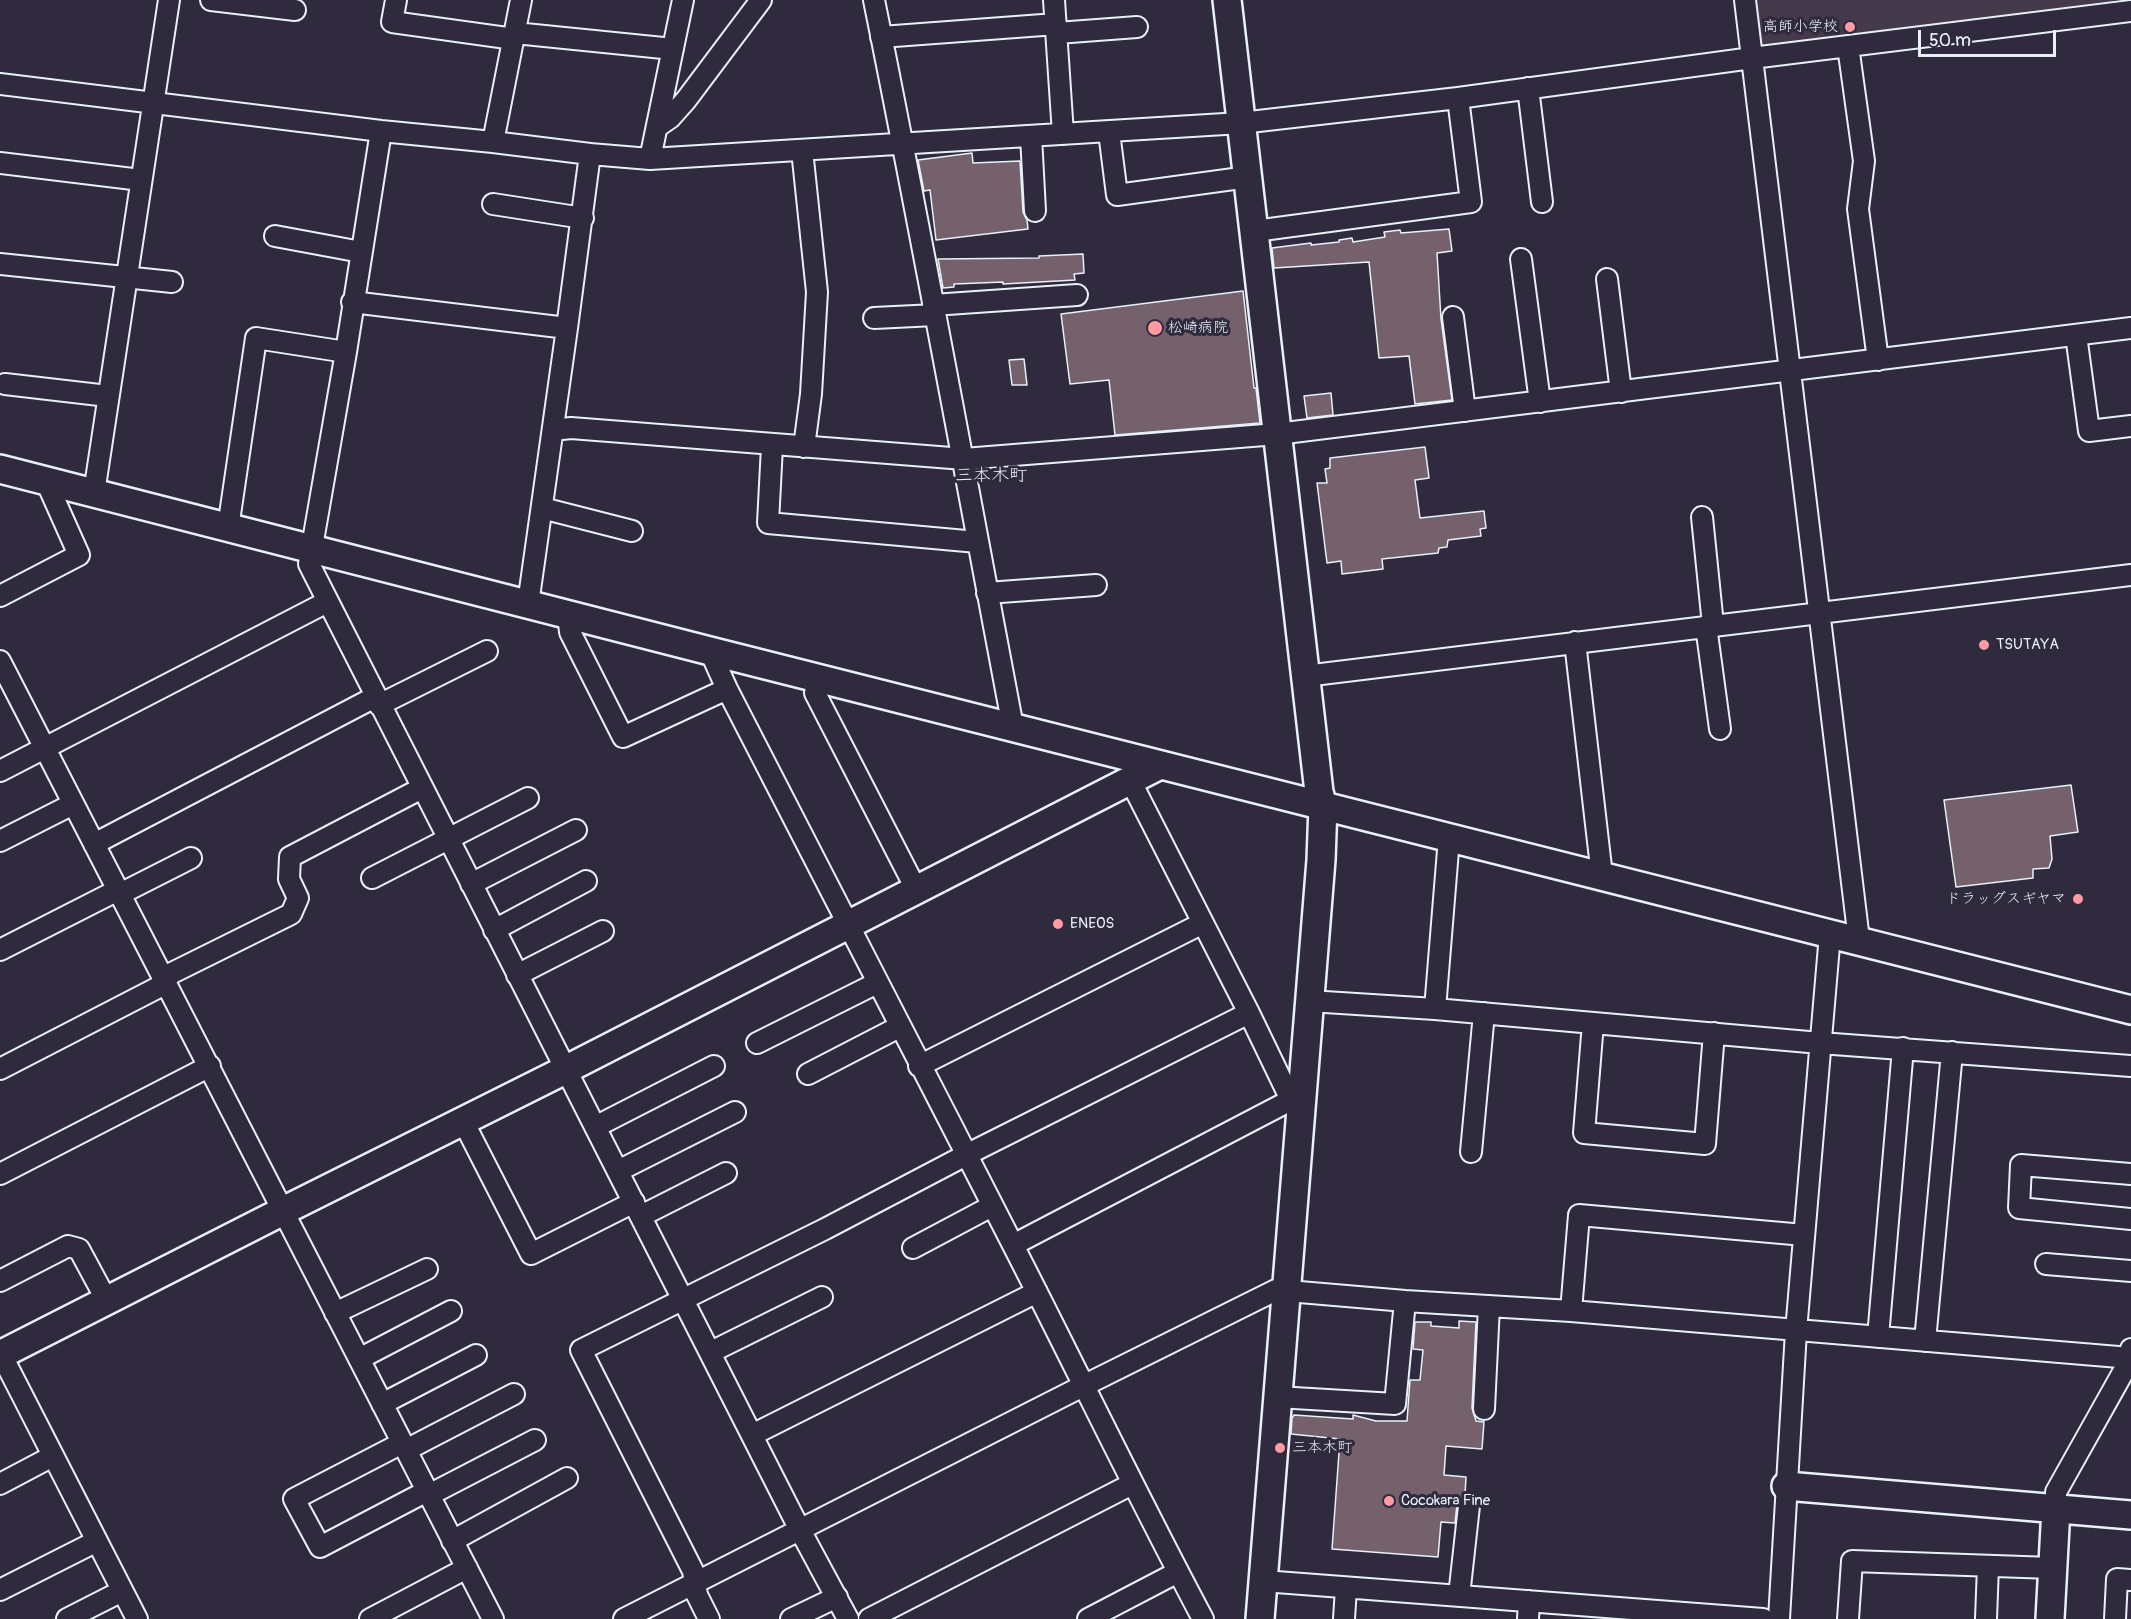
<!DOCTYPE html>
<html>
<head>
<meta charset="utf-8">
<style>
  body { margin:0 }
  #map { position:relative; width:2131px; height:1619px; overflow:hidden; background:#2f2a3d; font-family:Pangolin,sans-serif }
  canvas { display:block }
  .scale { position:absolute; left:1918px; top:30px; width:138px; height:27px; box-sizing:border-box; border:3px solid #e8f1f8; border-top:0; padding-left:8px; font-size:18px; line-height:21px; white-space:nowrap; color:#e8f1f8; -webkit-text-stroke:4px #2f2a3d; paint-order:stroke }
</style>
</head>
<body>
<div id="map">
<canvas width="2131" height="1619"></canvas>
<div class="scale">50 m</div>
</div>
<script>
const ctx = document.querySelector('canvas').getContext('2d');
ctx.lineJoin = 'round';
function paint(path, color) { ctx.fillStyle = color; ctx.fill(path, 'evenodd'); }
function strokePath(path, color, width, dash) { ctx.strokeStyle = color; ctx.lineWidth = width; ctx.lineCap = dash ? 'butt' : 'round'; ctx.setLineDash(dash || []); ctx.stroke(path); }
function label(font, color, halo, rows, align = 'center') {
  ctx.font = font + ' Pangolin,"Klee One",sans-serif'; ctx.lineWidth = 6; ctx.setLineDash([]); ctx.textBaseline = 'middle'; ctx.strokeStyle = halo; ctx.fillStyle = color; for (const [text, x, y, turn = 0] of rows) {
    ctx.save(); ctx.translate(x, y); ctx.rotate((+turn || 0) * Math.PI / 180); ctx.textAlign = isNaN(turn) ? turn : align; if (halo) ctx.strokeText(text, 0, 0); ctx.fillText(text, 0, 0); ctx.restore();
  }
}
const built = new Path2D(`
  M1750,0H2114L2110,6L1760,50Z`);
const building = new Path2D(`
  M972,153L973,163L1020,161L1023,212L1027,220L1028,229L936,240L930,190L924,191L918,160Z
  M1449,229L1452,251L1437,253L1441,319L1452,400L1415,404L1409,356L1379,358L1369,262L1274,268L1272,248L1311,243V245L1339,242V240L1352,238L1353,242L1385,237L1384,232L1400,230L1401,233Z
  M1083,254L1084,273L1074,274L1075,280L1003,284V282L954,284V287L943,288L938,259L1039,258V256Z
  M1243,291L1254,388H1256L1260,423L1115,435L1109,380L1070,384L1061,314Z
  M1024,359L1027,385H1012L1009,360Z
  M1331,393L1333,415L1307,418L1304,396Z
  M1425,447L1429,478L1415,480L1420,518L1484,511L1486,528L1480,529L1481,536L1448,540L1447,547L1439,548L1438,553L1382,559L1383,569L1342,574L1341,561L1327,563L1317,483H1327L1325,469L1330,468V458Z
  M2071,785L2078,832L2050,836L2052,859L2049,868L2033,869V878L1956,887L1944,800Z
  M1459,1321L1476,1322L1472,1408L1476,1421L1484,1422L1482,1449L1446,1446L1444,1475L1466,1477L1465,1495L1460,1498L1457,1504L1455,1523L1441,1522L1438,1557L1332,1549L1340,1439L1291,1434L1292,1418L1294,1415L1353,1419V1415L1376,1421H1407L1410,1380H1420L1423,1350L1413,1349L1415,1322H1431V1326L1459,1328Z`);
const street = new Path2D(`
  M211,0L295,10
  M396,0L392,22L514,39
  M874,0C923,242 967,484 1013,727
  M1054,0L1063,134
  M1745,0L1752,58L2131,11
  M515,33L673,49
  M1057,33L1137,27
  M881,37L1056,24
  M1848,46L1864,161L1858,209L1878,360
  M0,84L381,131L493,142L590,154L650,159L1241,123L1458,98L1752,58L1859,940
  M1528,88L1542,202
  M657,127L670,118L686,100L761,0
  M381,131L346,352L309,564L800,1530L848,1619
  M1109,132L1117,195L1248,177
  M1031,136L1035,211
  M493,142L521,0
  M802,150L817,292L811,394L804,447
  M650,159L683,0
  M0,163L141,180
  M493,204L583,218
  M1255,231L1471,202L1458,98
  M275,236L361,252
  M1521,259L1540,402
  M0,264L172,282
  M1607,279L1621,392
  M352,302L567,328
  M933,305L1077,295
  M1453,317L1465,411
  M874,318L935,315
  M2076,335L2089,431L2131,426
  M5,384L108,396
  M553,430L571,428L964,459L1277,434L2131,328
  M772,446L768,523L977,542
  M94,493L169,0
  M542,508L632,531
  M1702,517L1713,625
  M228,528L256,338L346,352
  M987,593L1096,585
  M0,596L79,555L46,481
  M528,604L567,328L590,154
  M568,614L570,632L623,737L727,689
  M1706,626L1720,729
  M1575,642L1602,876
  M710,651L727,689C822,877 920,1062 1015,1249C1078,1372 1138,1497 1203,1619
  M0,661L493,1619
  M1305,676L2131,575
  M818,678L815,693L916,889
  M379,705L487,651
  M0,771L327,602
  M1130,780L1249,1013L1291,1100L1300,1103
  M0,841L73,804
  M94,844L375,697
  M372,878L528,798
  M471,884L576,830
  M120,894L191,858
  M494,930L586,881
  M0,950L118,890
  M517,975L603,931
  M1309,1001L1435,1009L1820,1043L2131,1066
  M1435,1009L1449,838
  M1593,1023L1584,1133L1705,1144L1714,1033
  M757,1043L877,983
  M919,1066L1203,923
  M0,1069L157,988L172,973L291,914L298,898L289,879L290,857L422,788
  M808,1074L899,1027
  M463,1121L531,1254L634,1202
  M595,1127L714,1066
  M1471,1152L1484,1013
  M618,1171L735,1112
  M0,1174L210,1066
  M2131,1174L2021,1165L2019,1208L2131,1219
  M641,1216L726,1173
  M1013,1245L1291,1100
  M913,1248L992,1206
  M2046,1264L2131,1271
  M0,1281L68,1246L79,1249L107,1301
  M1571,1311L1579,1215L1804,1235
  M335,1313L427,1269
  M1878,1337L1903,1048
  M1925,1341L1952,1052
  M0,1352L137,1619
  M711,1352L822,1297
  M359,1359L451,1311
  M1277,1397L1395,1404L1405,1301
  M382,1404L476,1355
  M1484,1409L1489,1306
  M752,1435L1037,1292
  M402,1443L294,1499L320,1547L427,1491
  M406,1450L514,1394
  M0,1484L53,1456
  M429,1495L535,1440
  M2056,1508V1492L2126,1367L2131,1349
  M452,1541L567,1478
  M1263,1581L1763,1619
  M0,1590L97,1541
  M1459,1596L1469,1506
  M67,1619L122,1591
  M370,1619L467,1568
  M624,1619L1083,1386L1276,1290L1405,1301L1571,1311L2131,1358
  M709,1619L697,1595L693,1571L581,1350L825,1229L966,1155L1249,1013
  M791,1619L837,1597
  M869,1619L1132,1484
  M1088,1619L1178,1572
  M1344,1619L1346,1588
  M1528,1619L1529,1601
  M1779,1619L1796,1331L1830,934
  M1848,1619L1852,1561L2052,1568
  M1986,1619L1988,1566
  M2115,1619L2117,1579L2131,1580`);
const secondary = new Path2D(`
  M1227,0L1319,792L1323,806L1321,860L1260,1619
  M0,469L710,651L2131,1010
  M0,1355L283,1211L565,1070L1160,765
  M1786,1486L2131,1515
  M2050,1619L2056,1508`);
const markers = [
  [1850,27,6,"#ff9aa2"],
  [1155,328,8,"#ff9aa2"],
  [1984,645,6,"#ff9aa2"],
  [2078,899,6,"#ff9aa2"],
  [1058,924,6,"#ff9aa2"],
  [1280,1448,6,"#ff9aa2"],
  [1389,1501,6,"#ff9aa2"]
];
const poiNames = [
  ["高師小学校",1838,27,"right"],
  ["松崎病院",1168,328],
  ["TSUTAYA",1996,645],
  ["ドラッグスギヤマ",2066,899,"right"],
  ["ENEOS",1070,924],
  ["三本木町",1292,1448],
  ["Cocokara Fine",1401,1501]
];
const quarterNames = [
  ["三本木町",991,476]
];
paint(built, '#443a4b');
paint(building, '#75616c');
strokePath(building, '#e8f1f8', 1.5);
strokePath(street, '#e8f1f8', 24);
strokePath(secondary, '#e8f1f8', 32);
strokePath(street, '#2f2a3d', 20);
strokePath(secondary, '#2f2a3d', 27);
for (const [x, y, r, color] of markers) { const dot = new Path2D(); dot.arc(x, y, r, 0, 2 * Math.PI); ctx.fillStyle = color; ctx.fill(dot); strokePath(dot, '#2f2a3d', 2); }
label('15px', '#e8f1f8', '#2f2a3d', poiNames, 'left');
label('18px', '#e8f1f8', '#2f2a3d', quarterNames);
</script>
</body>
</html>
